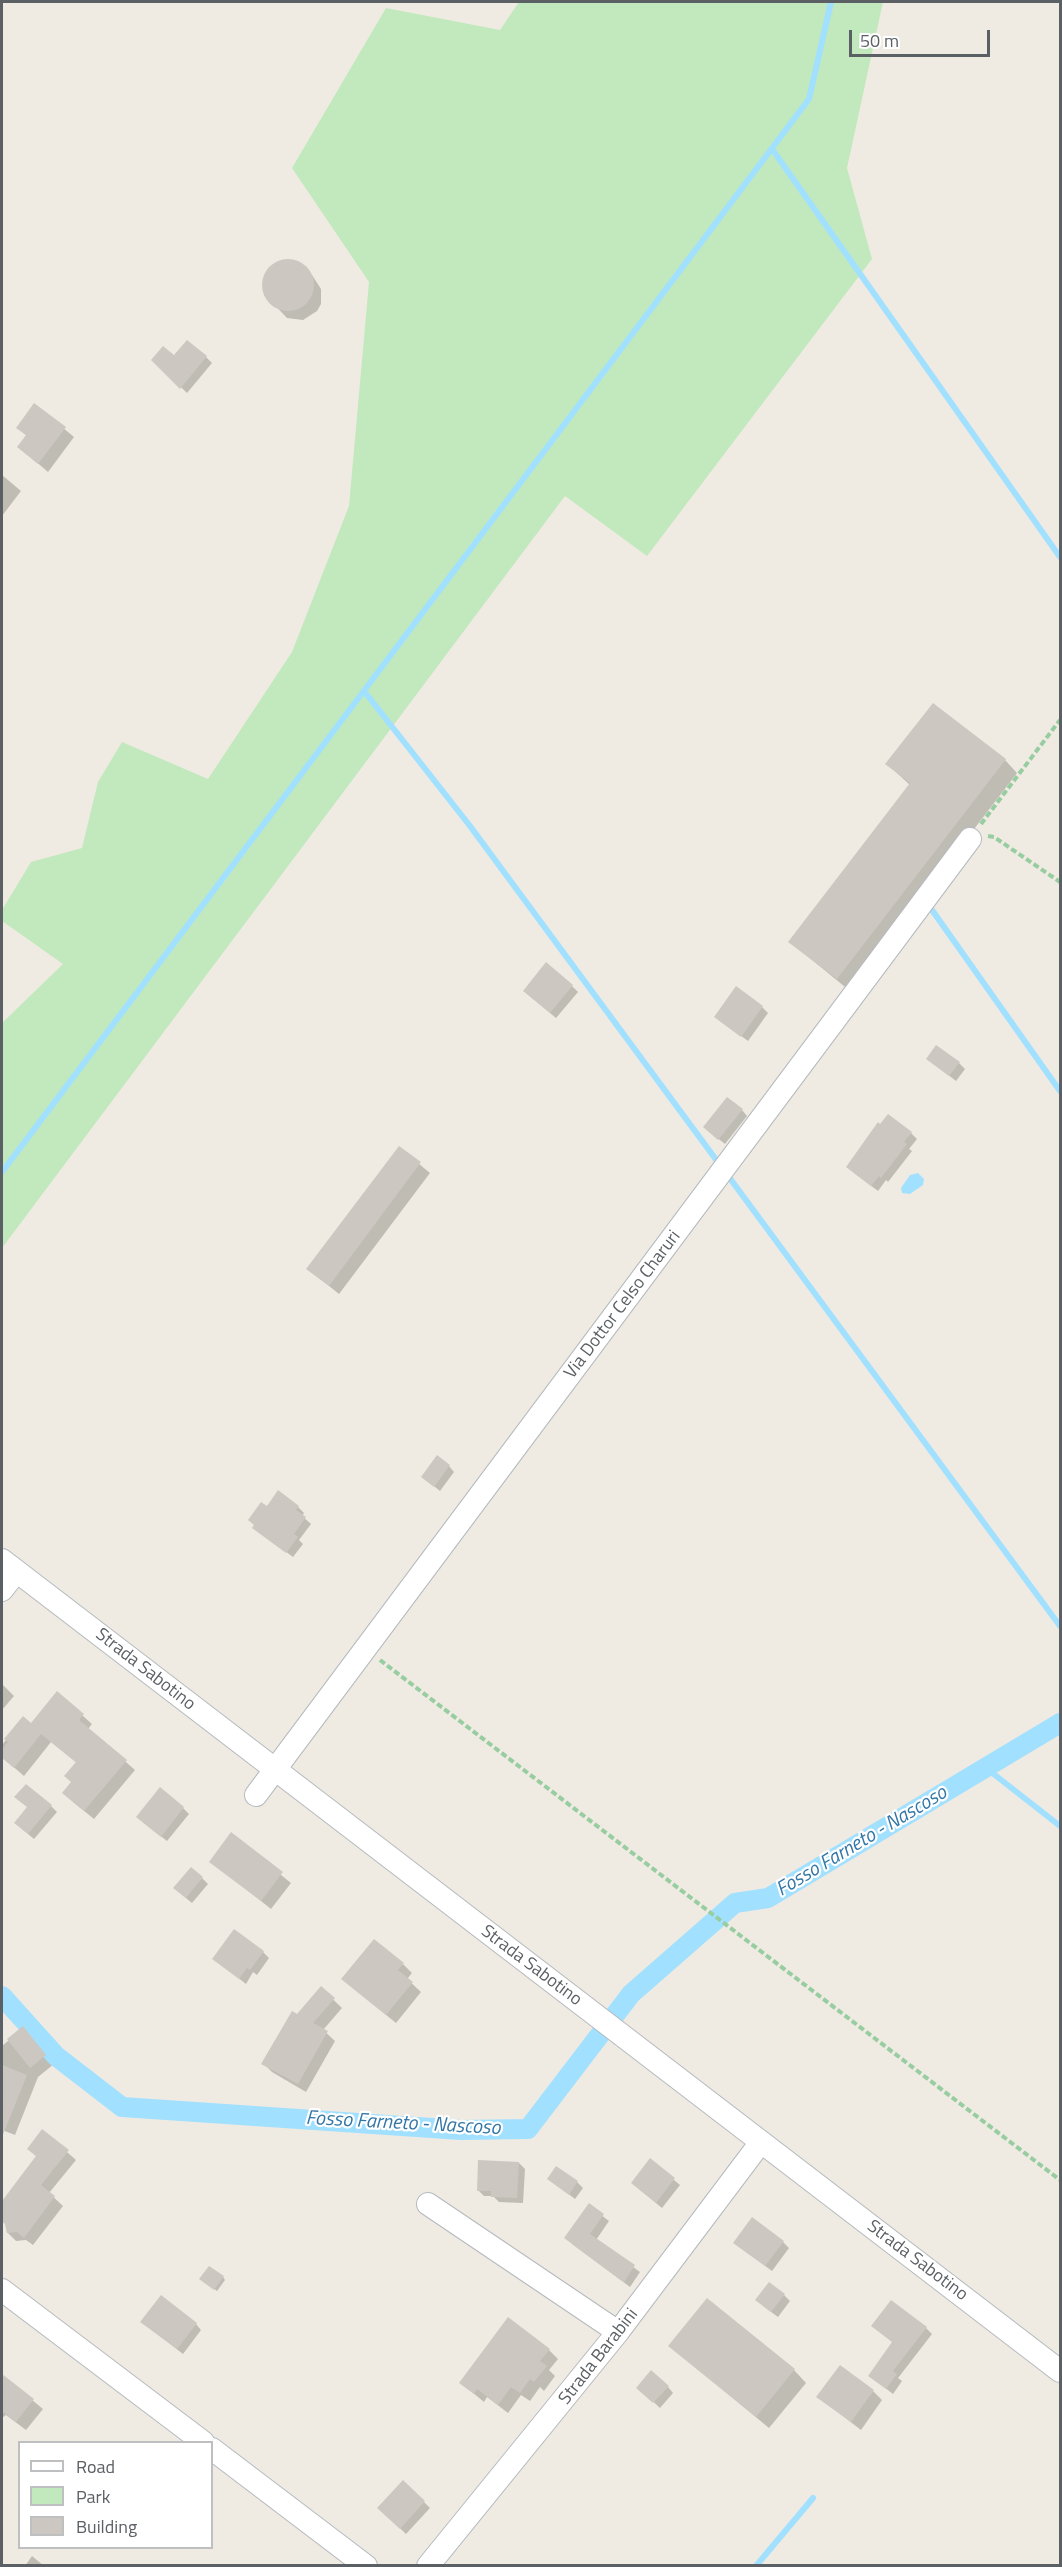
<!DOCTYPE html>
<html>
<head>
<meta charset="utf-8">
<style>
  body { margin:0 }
  #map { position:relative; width:1062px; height:2567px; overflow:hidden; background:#efebe2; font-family:"Titillium Web",sans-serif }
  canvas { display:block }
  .frame { position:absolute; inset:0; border:3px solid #5b6065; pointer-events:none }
  .legend { position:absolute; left:18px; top:2441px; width:195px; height:108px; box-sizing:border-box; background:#fff; border:2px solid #bdbfc1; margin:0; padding:8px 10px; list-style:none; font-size:18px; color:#5b6065 }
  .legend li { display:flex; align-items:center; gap:12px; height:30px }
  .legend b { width:30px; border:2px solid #bdbfc1 }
  .scale { position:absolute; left:849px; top:30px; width:141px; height:27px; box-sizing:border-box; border:3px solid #5b6065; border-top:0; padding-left:8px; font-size:18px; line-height:21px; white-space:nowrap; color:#5b6065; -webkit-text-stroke:4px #fff; paint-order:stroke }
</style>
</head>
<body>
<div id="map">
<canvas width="1062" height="2567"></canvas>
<div class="frame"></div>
<ul class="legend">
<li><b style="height:8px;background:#fff"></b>Road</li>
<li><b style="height:16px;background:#c1e9bd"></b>Park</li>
<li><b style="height:16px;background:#ccc7c1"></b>Building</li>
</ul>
<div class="scale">50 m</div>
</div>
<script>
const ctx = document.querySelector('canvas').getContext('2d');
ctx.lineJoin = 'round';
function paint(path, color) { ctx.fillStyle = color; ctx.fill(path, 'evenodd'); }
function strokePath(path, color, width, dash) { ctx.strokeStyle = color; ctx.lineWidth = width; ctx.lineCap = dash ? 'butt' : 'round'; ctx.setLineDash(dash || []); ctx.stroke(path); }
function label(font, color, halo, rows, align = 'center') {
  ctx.font = font + ' "Titillium Web",sans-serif'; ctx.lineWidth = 4.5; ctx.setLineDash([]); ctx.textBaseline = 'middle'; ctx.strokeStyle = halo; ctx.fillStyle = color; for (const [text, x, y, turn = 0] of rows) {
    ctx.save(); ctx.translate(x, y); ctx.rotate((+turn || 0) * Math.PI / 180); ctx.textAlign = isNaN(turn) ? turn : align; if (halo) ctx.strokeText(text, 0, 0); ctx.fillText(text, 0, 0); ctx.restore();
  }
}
const green = new Path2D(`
  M519,2H883L847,168L872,259L647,556L565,496L2,1248V1023L63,964L2,921V910L31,862L82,848L98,782L122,742L208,779L292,652L349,506L369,282L292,168L386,8L500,30Z`);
const water = new Path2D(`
  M918,1173L924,1179L923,1185L910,1194L902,1193L901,1188L910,1175Z`);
const shadow = new Path2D(`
  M295,262L312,275L321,289V304L317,311L303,320L287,318L266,296L264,280L272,267L279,263Z
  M206,357L212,363L187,393L153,360Z
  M35,405L74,437L48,472L19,447L27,436L18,428Z
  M2,475L21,491L2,516Z
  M933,705L1005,760L1017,773L850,991L790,942L910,785L887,764Z
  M572,986L578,992L556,1018L531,997Z
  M762,1007L768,1013L748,1041L716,1017Z
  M959,1063L965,1069L956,1081L934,1064Z
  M742,1110L747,1116L725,1144L711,1133Z
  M911,1133L917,1139L909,1149L912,1151L888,1182L886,1180L878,1191L854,1173Z
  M400,1148L430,1173L339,1294L308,1269Z
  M449,1466L454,1472L440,1491L429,1482Z
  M278,1493L298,1507L304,1513L302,1516L311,1524L299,1540L303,1544L293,1557L254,1528Z
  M2,1684L14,1696L2,1710Z
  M57,1693L92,1724L88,1729L135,1770L94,1819L73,1802V1783L77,1763L51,1742L24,1776L2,1757V1745L23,1718L31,1725Z
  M51,1806L57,1812L34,1839L22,1829L29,1808Z
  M183,1808L189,1814L167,1841L144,1823Z
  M231,1835L291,1883L271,1909L211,1861Z
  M202,1878L208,1884L192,1903L181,1894Z
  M263,1952L269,1958L257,1975L253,1972L246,1984L214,1959Z
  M403,1964L412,1973L407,1979L421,1992L396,2023L353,1988Z
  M321,1988L342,2008L323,2030L335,2041L306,2092L272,2072L263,2063Z
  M23,2028L54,2064L38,2077L15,2135L2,2130V2046Z
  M43,2131L76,2160L49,2193L63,2206L33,2245L26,2240L16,2241L8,2233L6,2224L2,2221V2203L37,2157L29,2149Z
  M651,2161L680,2185L662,2208L639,2189Z
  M519,2163L525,2169L523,2203L499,2202L493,2196H484L478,2190Z
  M549,2179L577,2182L583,2188L575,2199Z
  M589,2206L609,2221L596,2240L640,2272L630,2287L572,2244Z
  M783,2242L789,2248L772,2271L741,2248Z
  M223,2277L225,2280L217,2291L204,2281Z
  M784,2295L790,2301L778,2317L763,2306Z
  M196,2324L201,2330L183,2354L148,2327Z
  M926,2328L932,2334L898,2378L902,2381L893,2394L870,2376Z
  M670,2346L794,2370L806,2383L769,2428Z
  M549,2350L558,2359L549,2370L555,2376L544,2391L540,2387L530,2401L521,2395L508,2413L487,2397L484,2402L461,2383Z
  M2,2375L43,2409L26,2430L6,2415L2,2418Z
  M668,2387L673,2393L660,2408L644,2393Z
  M873,2391L882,2400L861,2430L818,2397Z
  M424,2502L430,2508L406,2534L379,2508Z
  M32,2556L44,2566H25Z`);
const stream = new Path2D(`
  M772,149L1060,557
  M364,691L470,826L720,1165
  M932,910L1060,1091
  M2,1172L809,99L831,2
  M726,1173L1060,1626
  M986,1768L1060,1826
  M756,2566L813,2498`);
const canal = new Path2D(`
  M2,1996L56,2056L122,2107L461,2130L528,2129L631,1994L735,1903L768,1898L1060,1723`);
const building = new Path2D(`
  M262 285a26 26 0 1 1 52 0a26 26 0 1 1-52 0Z
  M187,340L207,356L180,389L151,360L163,346L174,355Z
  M34,403L66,427L38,464L17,447L26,435L16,428Z
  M933,703L1006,759L837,979L788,942L910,783L885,764Z
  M546,962L573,985L550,1013L523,991Z
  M736,986L763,1006L741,1037L714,1017Z
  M936,1045L960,1062L949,1076L926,1059Z
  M727,1097L743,1109L718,1140L703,1127Z
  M888,1114L912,1132L904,1142L907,1144L881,1178L879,1176L871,1186L846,1167L878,1122L880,1124Z
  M399,1146L421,1162L329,1286L306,1269Z
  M437,1455L450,1465L434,1487L421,1477Z
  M278,1490L299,1506L296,1510L306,1517L294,1534L298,1537L286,1553L252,1528L254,1525L248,1520L261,1502L267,1506Z
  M57,1691L84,1714L79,1720L127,1760L84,1811L62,1793L71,1782L64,1776L76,1762L41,1734L14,1768L2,1758V1749L8,1742L4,1739L23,1716L31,1723Z
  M26,1784L52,1805L28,1834L14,1823L27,1807L14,1797Z
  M160,1787L184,1807L161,1837L136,1817Z
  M231,1832L283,1872L261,1901L209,1862Z
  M191,1867L203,1877L186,1898L173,1888Z
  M234,1929L264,1951L250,1970L247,1968L239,1979L212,1959Z
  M374,1939L404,1963L398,1970L413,1982L386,2015L341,1979Z
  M321,1986L335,1998L313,2023L328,2031L298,2084L261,2064L292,2011L297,2014Z
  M23,2026L46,2055L30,2068L7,2039Z
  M2,2065L27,2075L2,2137Z
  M42,2129L69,2150L41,2185L55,2196L24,2238L17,2232L7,2233L5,2224L2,2221V2201L36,2156L27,2149Z
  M650,2158L675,2178L656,2203L631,2183Z
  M478,2160L519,2162L517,2198L491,2197V2191H477Z
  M556,2166L578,2181L569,2195L547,2179Z
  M589,2203L604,2214L590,2234L635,2265L624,2282L564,2238Z
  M752,2217L784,2241L765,2266L733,2243Z
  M209,2266L224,2276L214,2290L199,2279Z
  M769,2282L785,2294L771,2312L755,2300Z
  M161,2295L197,2323L177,2349L140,2322Z
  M707,2298L795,2369L756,2417L668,2346Z
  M891,2300L927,2327L893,2371L897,2374L886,2389L868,2376L892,2342L871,2326Z
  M508,2317L550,2349L540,2361L547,2366L534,2382L530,2379L520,2393L511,2387L498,2405L477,2389L474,2394L459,2383Z
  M840,2365L874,2390L851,2422L816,2397Z
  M651,2370L669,2386L653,2403L636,2388Z
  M2,2374L34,2399L16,2422L2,2411Z
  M403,2480L425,2501L400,2529L377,2508Z`);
const path = new Path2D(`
  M981,824L1060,720
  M988,836L994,837L1060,882
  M380,1660L1060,2180`);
const minor = new Path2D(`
  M2,1560L1060,2371
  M2,1590L16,1572
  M256,1795L970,839
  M428,2204L618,2332
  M2,2290L203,2442
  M212,2449L366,2566
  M428,2566L618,2332L761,2142`);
const streetNames = [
  ["Via Dottor Celso Charuri",623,1305,-53],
  ["Strada Sabotino",145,1670,38],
  ["Strada Sabotino",531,1966,37],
  ["Strada Sabotino",917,2261,37],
  ["Strada Barabini",599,2357,-52]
];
const waterNames = [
  ["Fosso Farneto - Nascoso",862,1842,-31],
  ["Fosso Farneto - Nascoso",403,2124,3]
];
paint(green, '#c1e9bd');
paint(water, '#a2e0ff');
paint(shadow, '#0003');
strokePath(stream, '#a2e0ff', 6);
strokePath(canal, '#a2e0ff', 20);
paint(building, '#ccc7c1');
strokePath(minor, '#b5babe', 24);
strokePath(path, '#97cda0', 4, [6, 3]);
strokePath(minor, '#fff', 22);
label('18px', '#5b6065', '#fff', streetNames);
label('italic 20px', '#3377a7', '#fff', waterNames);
</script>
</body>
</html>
